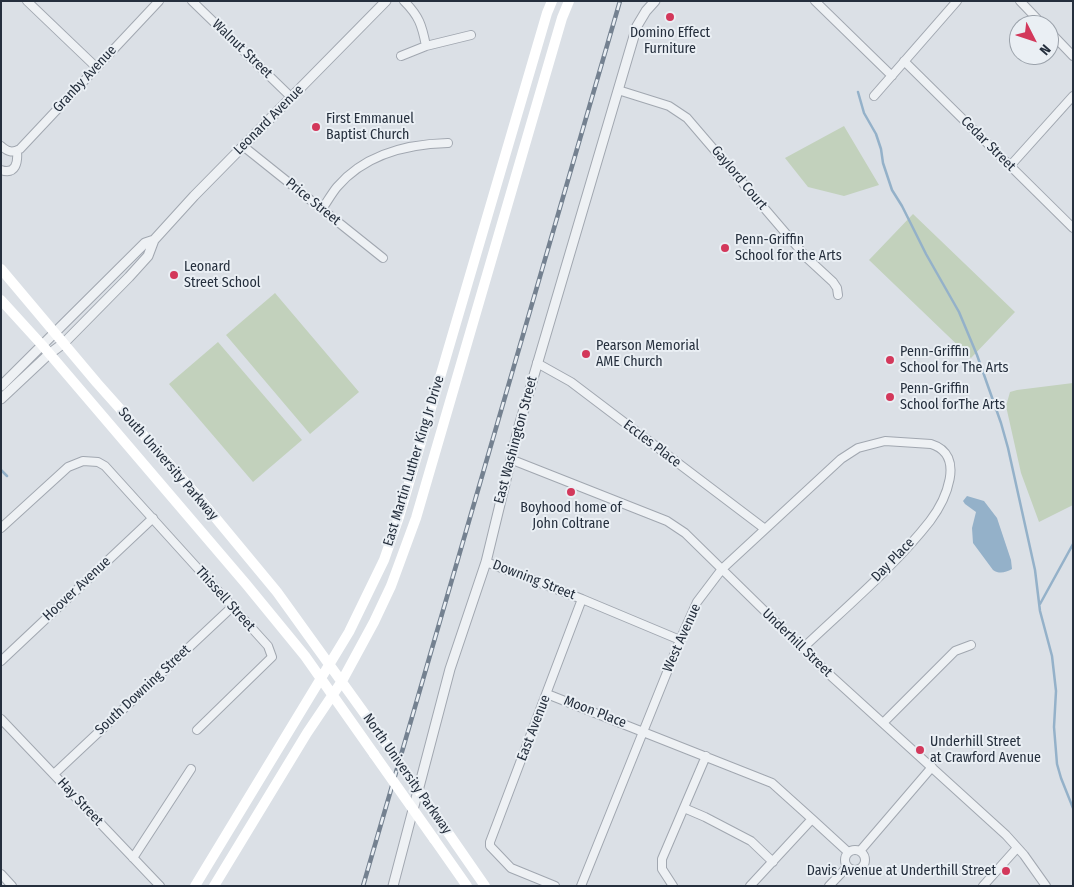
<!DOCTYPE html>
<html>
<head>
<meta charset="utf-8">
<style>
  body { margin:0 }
  #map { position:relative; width:1074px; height:887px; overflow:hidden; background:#dbe0e6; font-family:"Fira Sans Condensed",sans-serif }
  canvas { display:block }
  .frame { position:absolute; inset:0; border:2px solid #252f3d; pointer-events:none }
  .north { position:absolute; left:1009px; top:15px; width:50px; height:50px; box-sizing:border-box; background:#eaeff4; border:1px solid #9ba2ab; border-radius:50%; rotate:131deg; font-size:14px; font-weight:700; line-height:20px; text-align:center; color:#252f3d }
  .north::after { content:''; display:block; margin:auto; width:18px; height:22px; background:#d3385b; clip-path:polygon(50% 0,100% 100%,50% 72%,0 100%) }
</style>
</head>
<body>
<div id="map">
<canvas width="1074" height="887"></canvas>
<div class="frame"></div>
<div class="north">N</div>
</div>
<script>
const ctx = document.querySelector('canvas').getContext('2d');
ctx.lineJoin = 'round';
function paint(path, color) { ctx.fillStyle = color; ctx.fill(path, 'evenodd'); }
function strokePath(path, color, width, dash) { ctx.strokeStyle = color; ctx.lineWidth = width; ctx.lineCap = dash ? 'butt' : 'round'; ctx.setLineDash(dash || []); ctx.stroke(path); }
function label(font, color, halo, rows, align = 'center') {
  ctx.font = font + ' "Fira Sans Condensed",sans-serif'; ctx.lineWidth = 4; ctx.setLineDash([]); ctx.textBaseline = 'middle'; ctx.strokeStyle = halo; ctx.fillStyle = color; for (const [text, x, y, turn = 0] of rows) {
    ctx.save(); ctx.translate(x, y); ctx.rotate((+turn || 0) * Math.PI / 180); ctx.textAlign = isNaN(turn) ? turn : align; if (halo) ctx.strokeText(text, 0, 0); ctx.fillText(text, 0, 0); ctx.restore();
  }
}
const green = new Path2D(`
  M844,126L879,185L844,196L808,187L785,158Z
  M913,214L1015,312L971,358L869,260Z
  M275,293L359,392L310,434L226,335Z
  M218,342L302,440L253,482L169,384Z
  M1073,383V505L1039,522L1021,473L1006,406L1010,392L1017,390Z`);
const water = new Path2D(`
  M967,496L984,501L997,518L1011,560L1012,569C1005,573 999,574 993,570L973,543L972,528L976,512L965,504L963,501Z`);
const stream = new Path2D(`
  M858,92L864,113L876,134L881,149L883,163L892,190L902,206L926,254L959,312L977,355L1001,423L1008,448L1035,570L1040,611L1052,656L1056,691L1054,727L1057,764L1061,778L1073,808
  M1,470L7,476
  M1040,604L1073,544`);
const minor = new Path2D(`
  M27,1L96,67
  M192,1L291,97
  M404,1C419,16 422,25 426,46
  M815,1L892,76
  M1020,1L1043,25
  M1049,31L1073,56
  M401,56L426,46L471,35
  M904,61L1073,228
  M618,90L669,106L687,118L807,258L833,282L837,288L838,295
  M874,96L957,1
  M1,146C8,152 12,153 20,149L159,1
  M243,146L383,258
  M1010,166L1073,96
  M1,170C16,175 18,162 17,151
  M322,209C327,202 332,193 337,187C365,154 407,144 448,143
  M537,363L571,382L765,529
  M510,459L667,521L685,533L831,676L1006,835L1024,855L1046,886
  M1,528L68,467L83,461L98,462L105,466L268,646L272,657L197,730
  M486,562L582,599L680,640
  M1,661L153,518
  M547,694L772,783L812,819L750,886
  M1,719L160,886
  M883,723L955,651L971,645
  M54,774L232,607
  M684,808L705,817L751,841L773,862
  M812,819L848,852
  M845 860a10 10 0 1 1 20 0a10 10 0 1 1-20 0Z
  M860,851L932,767
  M133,858L191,769
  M1,874L12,886
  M555,886L511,868L490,846V842L582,599
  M581,886L680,640L697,602L722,569L841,459L858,448L885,441L931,444C967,455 945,501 930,521C894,567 845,608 803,648
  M673,886L662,869V859L706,756
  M829,886L847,867
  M983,886L1017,848`);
const tertiary = new Path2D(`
  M1,386L145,243L154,240
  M1,399L49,354L64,343L129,277L148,256L154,240L194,196L386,1
  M393,886L450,669L486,562L519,426L637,26L646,11L655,1`);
const secondary = new Path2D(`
  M1,269L97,383L195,493L277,592L380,735
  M1,300L42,345L246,584L305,656L374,754
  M440,821L485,886
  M434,839L467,886
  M195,886L349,632L384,560L399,517L547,13L552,1
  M214,886L307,733L342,681L374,622L391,586L416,518L562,18L569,1`);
const rail = new Path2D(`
  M363,886L620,1`);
const secondaryBridge = new Path2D(`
  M380,735L440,821
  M374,754L434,839`);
const markers = [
  [670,17,5,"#d3385b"],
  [316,127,5,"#d3385b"],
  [725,248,5,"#d3385b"],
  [174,275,5,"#d3385b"],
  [586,354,5,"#d3385b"],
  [890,360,5,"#d3385b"],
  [890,397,5,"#d3385b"],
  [571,492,5,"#d3385b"],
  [920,750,5,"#d3385b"],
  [1006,871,5,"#d3385b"]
];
const poiNames = [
  ["Domino Effect",670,33,"center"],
  ["Furniture",670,49,"center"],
  ["First Emmanuel",326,119],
  ["Baptist Church",326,135],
  ["Penn-Griffin",735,240],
  ["School for the Arts",735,256],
  ["Leonard",184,267],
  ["Street School",184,283],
  ["Pearson Memorial",596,346],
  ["AME Church",596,362],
  ["Penn-Griffin",900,352],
  ["School for The Arts",900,368],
  ["Penn-Griffin",900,389],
  ["School forThe Arts",900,405],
  ["Boyhood home of",571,508,"center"],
  ["John Coltrane",571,524,"center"],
  ["Underhill Street",930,742],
  ["at Crawford Avenue",930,758],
  ["Davis Avenue at Underthill Street",996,871,"right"]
];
const streetNames = [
  ["Walnut Street",242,49,44],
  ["Granby Avenue",85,79,-47],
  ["Leonard Avenue",269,120,-45],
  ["Cedar Street",988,144,45],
  ["Gaylord Court",739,178,50],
  ["Price Street",313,202,39],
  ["East Washington Street",516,440,-75],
  ["Eccles Place",652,444,37],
  ["East Martin Luther King Jr Drive",414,461,-73],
  ["South University Parkway",168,464,49],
  ["Day Place",893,560,-46],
  ["Downing Street",534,580,21],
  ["Hoover Avenue",77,589,-43],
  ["Thissell Street",225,599,48],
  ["West Avenue",682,638,-66],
  ["Underhill Street",797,643,44],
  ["South Downing Street",143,690,-43],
  ["Moon Place",595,712,21],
  ["East Avenue",534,728,-69],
  ["North University Parkway",407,774,55],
  ["Hay Street",80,802,47]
];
paint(green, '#c2d1bc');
paint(water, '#94b1c9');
strokePath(stream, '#94b1c9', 2.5);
strokePath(minor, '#a1a7b0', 10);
strokePath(tertiary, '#a1a7b0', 11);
strokePath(minor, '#eef1f4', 8);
strokePath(tertiary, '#eef1f4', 9);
strokePath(secondary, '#fff', 10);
strokePath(rail, '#748190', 4.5);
strokePath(rail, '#eaeff4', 2.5, [8]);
strokePath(secondaryBridge, '#fff', 10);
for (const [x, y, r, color] of markers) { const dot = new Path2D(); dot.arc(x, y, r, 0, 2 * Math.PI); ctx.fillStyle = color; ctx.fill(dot); strokePath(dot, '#eaeff4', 2); }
label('14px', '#252f3d', '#eaeff4', poiNames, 'left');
label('14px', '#252f3d', '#eaeff4', streetNames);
</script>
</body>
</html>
